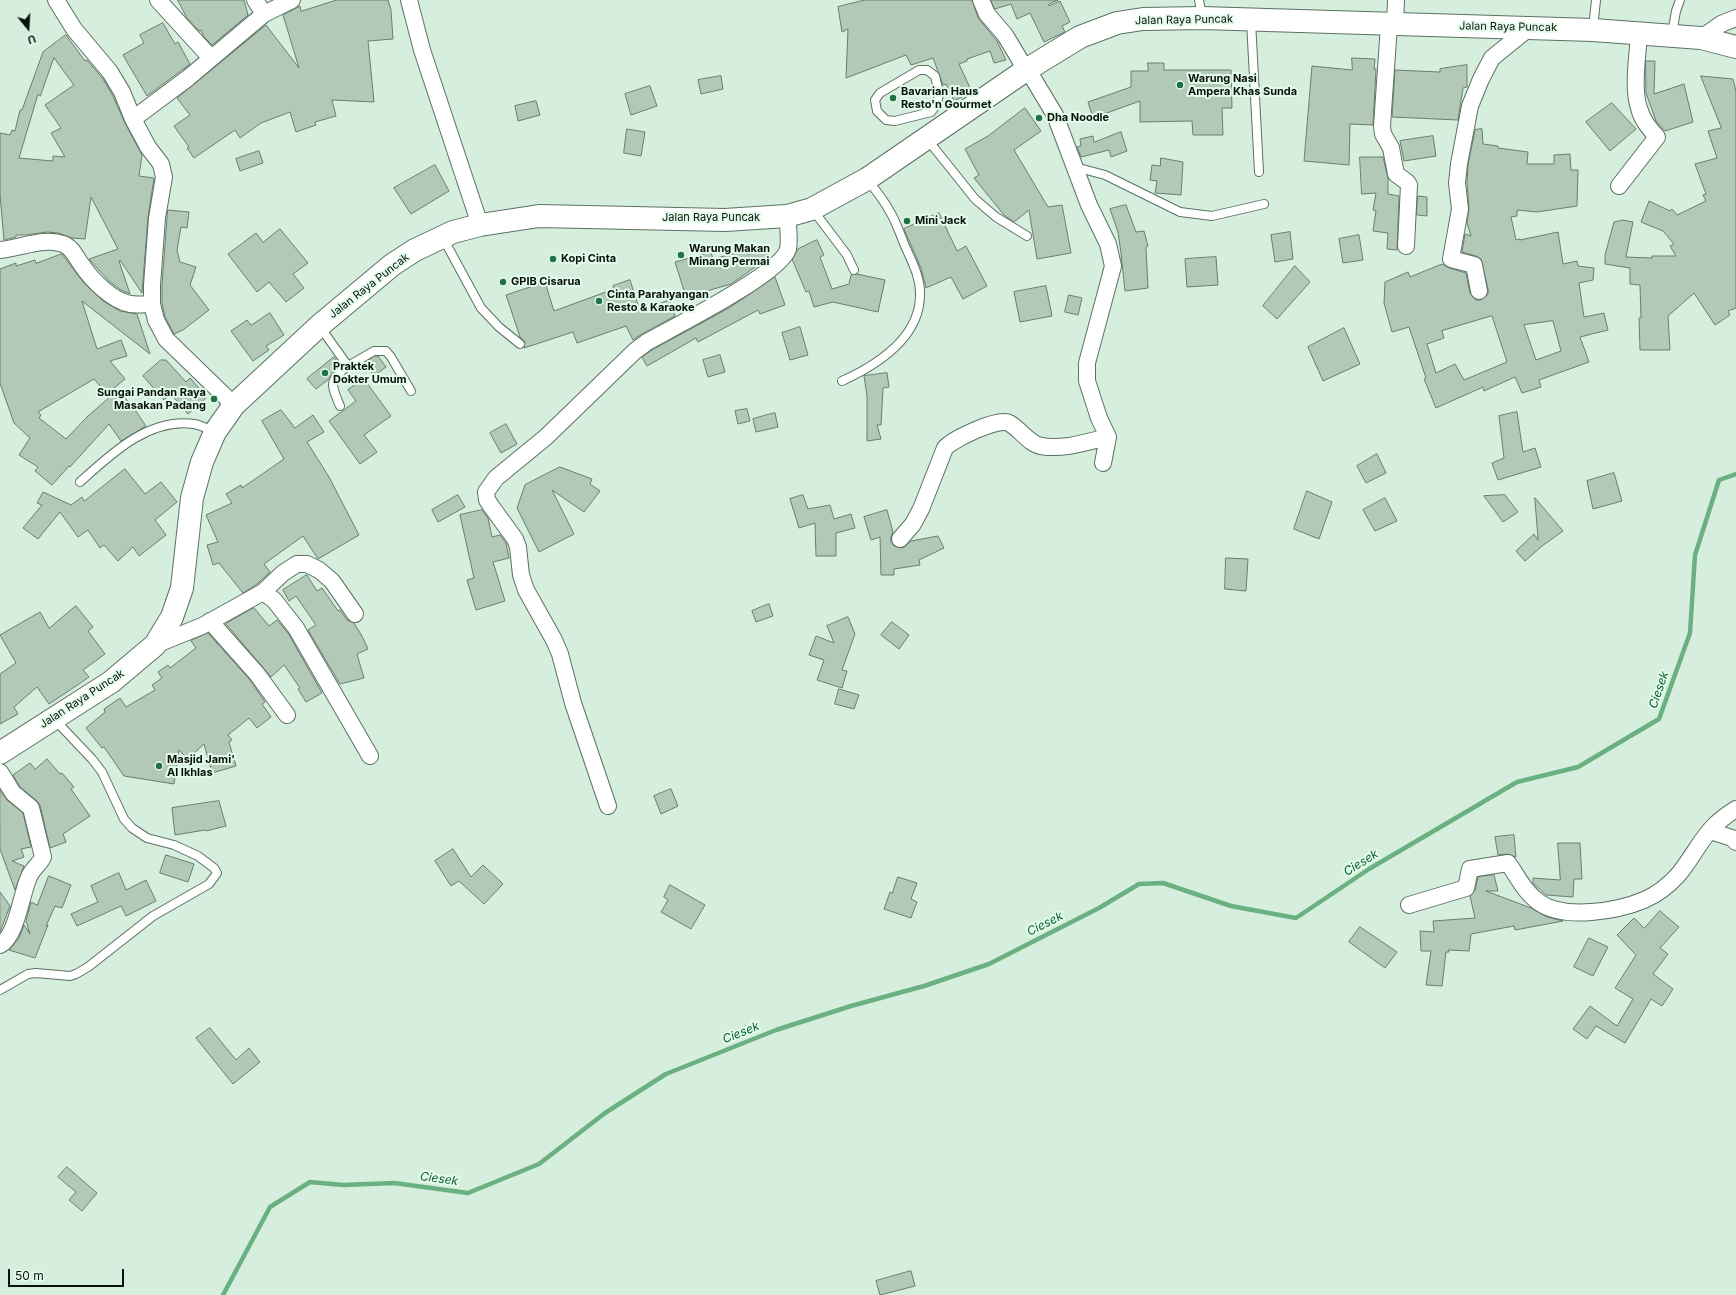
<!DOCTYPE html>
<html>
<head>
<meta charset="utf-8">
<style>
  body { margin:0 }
  #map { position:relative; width:1736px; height:1295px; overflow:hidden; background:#d6eedd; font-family:Inter,sans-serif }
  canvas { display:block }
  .north { position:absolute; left:8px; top:8px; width:40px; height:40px; -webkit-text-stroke:3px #e3fbea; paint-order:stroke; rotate:162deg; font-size:11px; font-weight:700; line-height:16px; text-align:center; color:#09110b }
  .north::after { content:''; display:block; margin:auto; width:14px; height:18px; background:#09110b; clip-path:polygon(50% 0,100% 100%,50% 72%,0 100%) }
  .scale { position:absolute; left:8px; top:1269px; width:116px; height:18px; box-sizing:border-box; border:2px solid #09110b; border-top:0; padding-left:5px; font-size:12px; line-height:14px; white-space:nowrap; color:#09110b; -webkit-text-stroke:3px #e3fbea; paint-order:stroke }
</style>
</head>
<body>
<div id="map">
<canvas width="1736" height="1295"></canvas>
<div class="north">U</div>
<div class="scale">50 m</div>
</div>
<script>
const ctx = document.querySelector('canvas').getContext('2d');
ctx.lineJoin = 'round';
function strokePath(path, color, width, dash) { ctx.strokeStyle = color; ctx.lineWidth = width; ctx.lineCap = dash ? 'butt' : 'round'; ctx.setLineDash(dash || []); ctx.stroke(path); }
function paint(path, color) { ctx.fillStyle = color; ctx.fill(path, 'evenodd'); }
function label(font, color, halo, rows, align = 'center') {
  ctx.font = font + ' Inter,sans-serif'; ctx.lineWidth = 4; ctx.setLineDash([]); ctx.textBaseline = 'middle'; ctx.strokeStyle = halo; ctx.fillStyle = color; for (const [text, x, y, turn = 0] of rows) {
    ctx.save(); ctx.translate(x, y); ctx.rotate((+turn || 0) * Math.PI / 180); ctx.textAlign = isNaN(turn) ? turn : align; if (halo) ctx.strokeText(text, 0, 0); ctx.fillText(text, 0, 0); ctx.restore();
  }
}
const stream = new Path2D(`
  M223,1295L270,1207L310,1182L343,1185L394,1183L468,1193L539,1164L605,1113L666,1074L776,1030L851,1006L924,986L989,964L1099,908L1139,884L1163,883L1231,906L1296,918L1369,869L1517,782L1578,767L1659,719L1690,633L1695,555L1719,480L1736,474`);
const building = new Path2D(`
  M178,0H244L248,15L212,45L204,37L201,30L199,31L187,18Z
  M337,0H388L391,10L393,39L368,41L374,102L332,100L336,116L315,122L316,125L296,132L290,112L261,123L240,138L235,130L194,158L187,148L189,147L174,126L190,115L177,98L266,25L299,68L283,15L300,6L301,11Z
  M865,0H972L978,18L997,41L1006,60L994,63L990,51L967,59V61L959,64L972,92L954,101L946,84L943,85L933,58L911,65L906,55L846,78L848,29L842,32L838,7Z
  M991,0H1058L1049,4V6L1060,1L1070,22L1062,26L1065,32L1044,42L1030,13L1017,19L1011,4L995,9Z
  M163,23L175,44L178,42L190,64L147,96L123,55L144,43L140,35Z
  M66,35L85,61L87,60L103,79L113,96L125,123L142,155L139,176L154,178L148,217L142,293L120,260L119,261L130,294L121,290L109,281L89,259L118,249L91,197L85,239L72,238L58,233L47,232L26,235H16V237L4,240L0,195V133L10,135L12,130L15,131L20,110H22L43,52ZM54,58L74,85L45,105L61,128L51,133L65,157L53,156V161L19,158L38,94L40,96Z
  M1352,58L1375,59L1374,69H1376L1373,125L1350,124L1349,165L1304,161L1312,66L1352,70Z
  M1646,61H1655L1654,94L1684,84L1693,122L1665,131L1656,121L1646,93Z
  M1148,63H1164V70H1231L1232,108H1222L1223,135H1193L1192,121L1140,122V101L1093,118L1088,102L1131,87V71H1148Z
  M1467,65V87L1463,88L1458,120L1392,117L1395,70L1440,72V69Z
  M721,76L723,89L701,94L698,80Z
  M1701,76L1733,79L1736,91V308L1728,311L1730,315L1715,325L1694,293L1668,316L1670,350H1640L1639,318H1641L1640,285L1630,284V268L1605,264V255L1614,222L1623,220L1633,222L1626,257L1652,258V256H1676L1670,246L1674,244L1663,231L1641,222L1649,201L1670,211L1672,209L1677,215L1706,201L1703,195L1706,194L1695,164L1717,158L1708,131L1721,128Z
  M650,86L657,106L631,115L625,94Z
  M536,101L540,115L518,121L515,106Z
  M1612,103L1636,129L1610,151L1586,122Z
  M1025,108L1041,131L1014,150L1048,207L1062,205L1071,253L1037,259L1029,210L1014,222L1004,215L974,178L979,175L965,149L988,136Z
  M627,129L645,132L641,156L624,153Z
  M1482,129L1483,144L1498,146V148L1528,152L1527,164H1554V155L1570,154L1571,170H1578L1577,206L1537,212L1517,210V216L1511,217L1516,240L1520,239V240L1558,232L1563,264L1577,261L1578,266L1594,268L1593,280L1579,283L1584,317L1604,313L1608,330L1580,337L1589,362L1539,380L1541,387L1522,393L1515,377L1484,391L1483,387L1436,408L1424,379L1426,378L1409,327L1392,332L1384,303L1385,282L1408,272L1410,277L1442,264L1449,268L1466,273L1470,293L1476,300H1481L1488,294V289L1481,259L1476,256L1462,252L1465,234L1471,236L1467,223L1469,208L1467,183L1468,165L1475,130ZM1492,316L1507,362L1464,380L1455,364L1436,373L1427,344L1444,338L1442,331ZM1553,321L1561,351L1536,360L1524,325Z
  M1121,132L1127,151L1111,157L1109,150L1081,157L1077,147L1081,146L1080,139L1093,136L1094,142Z
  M1433,136L1436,156L1404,161L1400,141Z
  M259,151L263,163L240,171L236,159Z
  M1360,157H1383L1388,178V194L1399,196L1397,250L1387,249L1388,233L1373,231L1376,211L1373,210L1376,193L1362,194Z
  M1161,158L1183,162L1181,195L1155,193L1157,181L1150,180L1152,165L1160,166Z
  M435,165L449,191L411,214L394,188Z
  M1418,196L1427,197V216L1417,215Z
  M1126,205L1136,232L1144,231L1148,246L1146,247L1148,288L1125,291L1121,253L1118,232L1110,209Z
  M168,210L189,212L187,228L181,227L177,250L180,262L196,267L190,285L209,310L183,330L174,334L165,317L162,303V285Z
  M939,213L957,251L966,246L987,286L963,299L951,277L926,288L921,268L904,229Z
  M280,229L308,263L293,274L304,288L286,302L269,282L257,292L228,254L256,233L263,242Z
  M1290,232L1293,259L1275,262L1271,235Z
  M1359,235L1363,260L1343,263L1339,239Z
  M817,240L824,255L820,257L832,289L849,284L851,275L857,274L885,280L878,312L833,302L814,307L809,291L806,292L792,259L798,249Z
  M765,249L768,258L731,284L686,297L675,262L711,252L713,259L747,250L748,254Z
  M62,254L83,282L103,301L120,311L137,314L150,354L82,301L97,349L121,340L127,356L110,361L125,379L107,394L94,379L38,412L41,415L39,418L66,439L88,416L118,390L133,407L146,426L121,441L109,424L70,467L69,466L52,485L35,471L38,467L19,455L30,438L14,423L0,383V269L16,263V266L35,260L36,263Z
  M1216,257L1218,285L1187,287L1185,259Z
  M1295,266L1310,282L1277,319L1263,306Z
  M775,277L785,305L760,314L758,310L698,342L696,338L647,366L642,357L652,350L729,308Z
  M630,280L640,311L669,300L675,316L642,334L633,340L626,326L577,343L573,332L524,348L525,342L520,337L506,295L545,282L554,311L614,289L613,286Z
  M1046,286L1052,316L1020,322L1014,292Z
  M1069,295L1082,298L1078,315L1065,312Z
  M270,313L284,335L266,346L269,350L253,361L231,331L247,320L251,325Z
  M800,327L808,355L790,360L782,333Z
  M1344,328L1360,364L1323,381L1308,347Z
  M720,355L725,372L708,377L703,360Z
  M375,356H378L386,367L374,376L365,363Z
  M334,357L340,365L333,372L329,379L316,389L307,379Z
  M161,360H166L186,382L190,378L207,397L188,414L171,394L164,400L143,376Z
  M887,373L889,387L883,388L881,425H877L881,439L867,441V396L864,376Z
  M364,379L391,416L364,435L377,452L360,464L329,421L356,401L348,390Z
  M747,409L750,421L738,424L735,411Z
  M281,410L295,428L313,415L324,432L307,442L329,477L359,535L318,559L303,536L264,564L270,572L257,584L243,593L219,563L213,565L207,545L218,542L206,515L232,503L226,494L241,485L242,488L284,459L262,421Z
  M1517,412L1523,452L1535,448L1541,467L1498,480L1492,463L1504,458L1499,416Z
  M775,413L778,427L756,432L753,419Z
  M506,424L517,444L501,453L490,433Z
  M1377,454L1386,473L1366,483L1357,466Z
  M560,467L592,479L590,484L600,491L584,512L552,490L574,534L539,552L517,508L525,485Z
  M125,469L145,494L161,482L177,502L155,520L166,535L139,556L133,547L118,561L104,545L100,548L88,530L78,537L60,512L38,539L23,528L42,505L37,503L43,492L71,505L82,497L84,501Z
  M1614,473L1622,501L1593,509L1587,481Z
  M1307,491L1332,502L1319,539L1294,529Z
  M458,495L465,507L438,522L432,510Z
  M803,495L808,509L830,505L834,519L851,514L855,528L836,533V556H816L815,523L799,528L790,499Z
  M1505,495L1518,512L1503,522L1484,496Z
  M1385,498L1397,521L1375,531L1363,510Z
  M1535,498L1563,531L1542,546L1525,561L1516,551L1534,534L1538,540Z
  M482,510L488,518L492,537L500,535L506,543L509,558L493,562L505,601L476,610L467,580L474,578L460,515Z
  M887,510L893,532L891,537V542L894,546L903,548L911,541L938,536L944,548L919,560L920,565L894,569V575H881L880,537L871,540L864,517Z
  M1226,558L1248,559L1246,591L1225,589Z
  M307,575L317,591L322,588L338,611L340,610L347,620L354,623L362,636L368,649L357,654L364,678L340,684L308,630L316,625L296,596L289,601L283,590Z
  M769,604L773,616L756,622L752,611Z
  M76,606L93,627L88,631L105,654L83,670L89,677L79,684L49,704L37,687L14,707L18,714L0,724V674L16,663L0,635L40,612L49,628Z
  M254,608L269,626L277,620L288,633L322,693L306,702L298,689L300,688L284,665L271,677L226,624Z
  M848,617L855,634L842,670L847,671L842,688L817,680L824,660L809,655L816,636L834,643L827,626Z
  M892,622L909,635L899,649L881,635Z
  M208,633L250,680L265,702L262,704L271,717L257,728L249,718L228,735L232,740L229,742L236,766L212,773L204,744L188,759L179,750L174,784L124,776L104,747L102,748L86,728L105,712L104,709L120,698L126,707L155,690L152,685L162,678L158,672L168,665L170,668L196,648L191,641Z
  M839,689L859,695L854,709L835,704Z
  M47,759L60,774L62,773L74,787L71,789L90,816L63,834L66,842L50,848L40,805L37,801L20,787L13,775L30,763L35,769Z
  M671,789L678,806L661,814L654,796Z
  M0,790L7,800L23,813L31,847L21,849L24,857L12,861L24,866L15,890L0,849Z
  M219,801L226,826L206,831L205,830L175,835L172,808Z
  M1514,835L1516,857L1507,854L1498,855L1495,837Z
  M1558,843H1580L1582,879H1574L1573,897L1546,895L1533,883V878L1560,880Z
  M453,849L471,877L483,865L503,884L484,904L459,881L451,886L435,861Z
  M166,855L194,864L188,882L160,873Z
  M119,873L126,890L146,880L156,901L126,916L121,906L77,926L71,914L98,902L91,886Z
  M1494,875L1498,891H1486L1531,908L1547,917L1563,921L1515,930L1514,926L1471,934L1469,951L1448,950L1449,952H1446L1442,986L1426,985L1431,951H1421L1420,931L1434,932L1433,921L1475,918L1470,896L1475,890L1478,877Z
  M49,876L71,885L62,908L55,906L46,926L48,925L35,958L9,950L19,938L24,925L30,934L26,921L31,902L37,905Z
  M898,877L917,883L911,899L917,902L911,918L884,909L890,892L892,893Z
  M670,885L705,905L691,929L661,912L668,900L664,897Z
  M0,892L10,906L0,932Z
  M1660,911L1679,927L1660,948L1668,954L1653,974L1673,989L1662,1006L1651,999L1625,1043L1596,1026L1587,1039L1573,1029L1590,1006L1617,1026L1633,999L1615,988L1636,955L1617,935L1634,918L1644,928Z
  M1360,927L1397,952L1385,968L1349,942Z
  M1589,938L1608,947L1593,976L1574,967Z
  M210,1028L236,1060L249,1048L260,1062L233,1084L196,1038Z
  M67,1167L97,1193L82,1211L69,1200L76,1192L58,1177Z
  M911,1271L915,1286L880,1295L876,1281Z`);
const lane = new Path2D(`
  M1199,0L1202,17
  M1251,21L1259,172
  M1593,29L1596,0
  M1672,34L1676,11L1680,0
  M919,70H927L935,76L939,93L937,104L931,112L895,121L886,120L877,111L875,100L880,93Z
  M927,139L975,199L996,217L1027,236
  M1075,167L1105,175L1180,212L1212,216L1264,204
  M813,210L847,255L854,270
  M443,238L481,308L499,327L520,344
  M320,327L348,366L374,351H386L391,357L411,391
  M842,381C877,365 919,339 920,296C921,278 912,262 905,246C900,234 896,221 889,210C883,199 875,190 868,180
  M340,406C331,385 328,380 348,366
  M80,482C110,455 149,417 194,424C201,425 208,429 214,432
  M0,990L28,974L36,973L70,976L76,974L88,967L153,916L209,884L217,873L214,868L198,856L174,845L147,838L132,828L124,819L102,772L92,759L55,720`);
const street = new Path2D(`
  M56,0L74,29L110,72L122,92L133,119L148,147L161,164L164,177L157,218L152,285V304L156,320L166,339L234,405
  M158,0L211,58
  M255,0L264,14
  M409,0L422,50L480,225
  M981,0L987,14L1005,35L1026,70
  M1389,25L1382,126L1383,134L1391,148L1396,174L1407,182L1409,185L1406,246
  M1395,25L1396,0
  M1701,38L1721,24L1736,18
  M1028,70L1055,115L1089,205L1108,244L1113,266L1087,363V381L1099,418L1108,437L1103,463
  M133,119L188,78L264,14L292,0
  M1619,186L1657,137C1649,128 1642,120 1639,108C1632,87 1638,55 1639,33
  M0,250C21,248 44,237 63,244C72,247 76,257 81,264C92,280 111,300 130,304C137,305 145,304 152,304
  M1479,291L1474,265L1451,259L1460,209L1457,183L1459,164L1470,106L1481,79L1492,58L1529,28
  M900,539L913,524L921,509L945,448C953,439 999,417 1009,423C1020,429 1029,444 1041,446C1063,450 1087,442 1108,437
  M263,592L274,600L296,628L370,756
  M210,621L257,674L287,715
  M155,645L202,626L247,601L263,592L283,573L297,564H307L319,570L332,581L355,614
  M0,772L13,793L31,808L43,857C40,864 32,869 29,877C21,894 17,936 0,945
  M608,806L573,703L560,654L554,640L526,590L521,575L518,547L515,539L491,506L487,500L486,492L496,478L546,437L635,351L647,342C672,328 782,273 788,249C790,239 788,226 787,216
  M1710,831L1732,838L1736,842
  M1409,905L1466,888L1470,869L1508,863C1518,877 1525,893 1540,903C1565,920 1618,911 1644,900C1656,895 1669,885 1678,875C1691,860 1700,840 1714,826C1721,819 1728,814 1736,809`);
const highway = new Path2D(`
  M0,753L111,682L155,645L172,617L182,588L192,498L202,462L215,432L234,405L319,326L392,265L415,250L453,232L480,225L539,216L725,220L787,216L812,209L867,179L1026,70L1080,37L1117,23L1143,19L1202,18L1593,30L1701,38L1736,47`);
const markers = [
  [1180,85,4,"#227344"],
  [893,98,4,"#227344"],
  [1039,118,4,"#227344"],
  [907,221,4,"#227344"],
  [681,255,4,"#227344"],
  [553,259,4,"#227344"],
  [503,282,4,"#227344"],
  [599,301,4,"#227344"],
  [325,373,4,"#227344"],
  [214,399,4,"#227344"],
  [159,766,4,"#227344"]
];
const streetNames = [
  ["Jalan Raya Puncak",1184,20,-1],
  ["Jalan Raya Puncak",1508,27,1],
  ["Jalan Raya Puncak",711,218],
  ["Jalan Raya Puncak",369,286,-38],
  ["Jalan Raya Puncak",82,699,-33]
];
const poiNames = [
  ["Warung Nasi",1188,79],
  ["Ampera Khas Sunda",1188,92],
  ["Bavarian Haus",901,92],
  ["Resto'n Gourmet",901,105],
  ["Dha Noodle",1047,118],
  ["Mini Jack",915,221],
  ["Warung Makan",689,249],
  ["Minang Permai",689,262],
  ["Kopi Cinta",561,259],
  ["GPIB Cisarua",511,282],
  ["Cinta Parahyangan",607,295],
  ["Resto & Karaoke",607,308],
  ["Praktek",333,367],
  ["Dokter Umum",333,380],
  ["Sungai Pandan Raya",206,393,"right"],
  ["Masakan Padang",206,406,"right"],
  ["Masjid Jami'",167,760],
  ["Al Ikhlas",167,773]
];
const waterNames = [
  ["Ciesek",1659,690,-71],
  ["Ciesek",1361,863,-32],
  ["Ciesek",1045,924,-27],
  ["Ciesek",741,1033,-22],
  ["Ciesek",439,1179,8]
];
strokePath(stream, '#6bb081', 4.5);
paint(building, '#b2c9b8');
strokePath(building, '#697e6e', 1);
strokePath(lane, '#5c7162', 10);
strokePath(street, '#5c7162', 18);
strokePath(highway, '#5c7162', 24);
strokePath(lane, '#fff', 8);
strokePath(street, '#fff', 16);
strokePath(highway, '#fff', 22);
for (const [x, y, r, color] of markers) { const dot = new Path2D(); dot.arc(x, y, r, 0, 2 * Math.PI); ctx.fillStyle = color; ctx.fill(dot); strokePath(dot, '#e3fbea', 1.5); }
label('11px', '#09110b', '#e3fbea', streetNames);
label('bold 11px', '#09110b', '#e3fbea', poiNames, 'left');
label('italic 12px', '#0e6034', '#e3fbea', waterNames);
</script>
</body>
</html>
